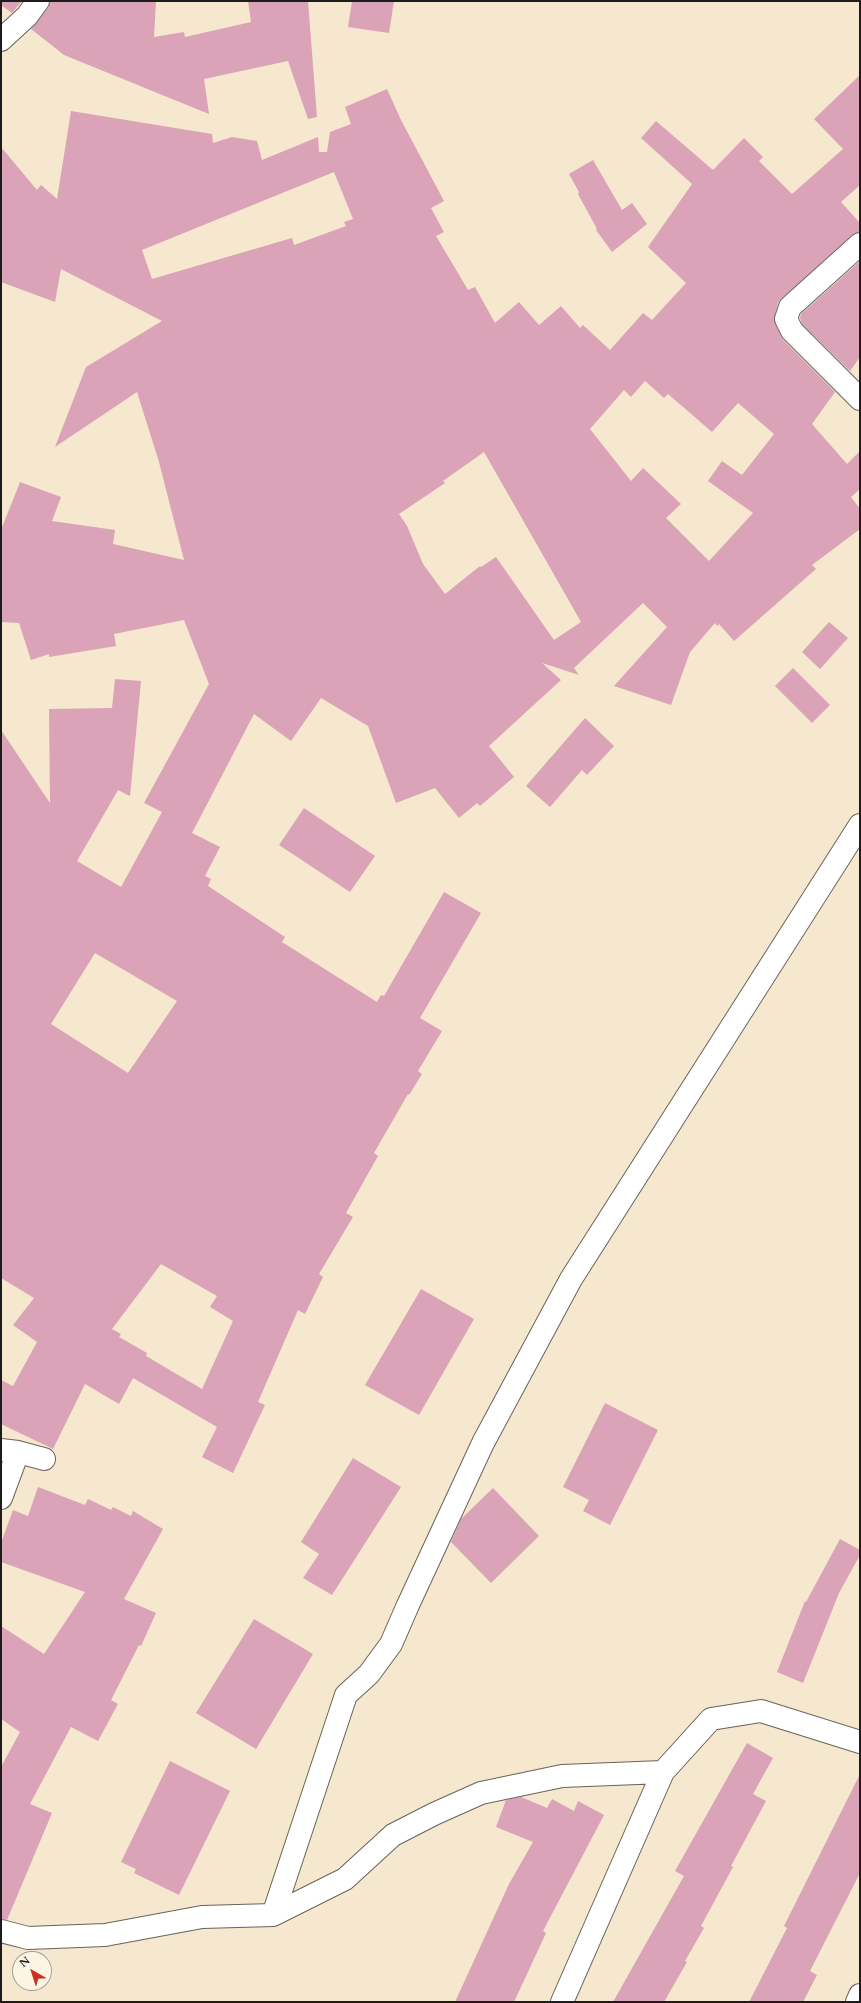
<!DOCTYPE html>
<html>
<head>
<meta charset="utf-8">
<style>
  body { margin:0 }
  #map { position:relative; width:861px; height:2003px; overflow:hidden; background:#f6e7cf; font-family:Cardo,serif }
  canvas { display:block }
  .frame { position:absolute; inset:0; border:2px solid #1c1c1c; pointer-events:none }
  .north { position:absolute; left:12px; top:1951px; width:40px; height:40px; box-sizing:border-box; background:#fcf5e5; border:1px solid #a29e95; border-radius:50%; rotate:321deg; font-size:11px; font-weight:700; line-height:16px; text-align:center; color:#1c1c1c }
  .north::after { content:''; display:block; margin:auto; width:14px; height:18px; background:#c8321e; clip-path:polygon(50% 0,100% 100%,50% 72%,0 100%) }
</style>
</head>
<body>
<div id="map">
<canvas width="861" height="2003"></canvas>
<div class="frame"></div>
<div class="north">N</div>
</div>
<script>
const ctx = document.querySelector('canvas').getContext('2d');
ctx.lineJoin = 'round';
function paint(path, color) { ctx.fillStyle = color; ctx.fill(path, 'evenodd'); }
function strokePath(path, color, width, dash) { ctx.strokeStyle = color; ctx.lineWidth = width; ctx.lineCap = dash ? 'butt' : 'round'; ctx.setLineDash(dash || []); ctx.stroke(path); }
const building = new Path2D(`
  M1,1H22L12,13L1,5Z
  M50,1H156L154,37L184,32L185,37L251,22L248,1H308L317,117L308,119L288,61L204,79L209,114L64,55L31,29L48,8Z
  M352,1H394L389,33L348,27Z
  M860,75V185L841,202L860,223V232L852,235L782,298L778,303L774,320L783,340L835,392L812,424L847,464L860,451V489L851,497L860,509V529L812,565L816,569L734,641L719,624L717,626L715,623L690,652L671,705L614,686L667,627L643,603L574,668L579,675L542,663L561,680L489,746L514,777L480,806L477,803L459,818L435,788L396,803L368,726L321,698L291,741L254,714L192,833L220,847L205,876L211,879L208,886L285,937L282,942L377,1002L381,995L384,996L444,892L481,913L420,1018L442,1031L418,1071L422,1074L409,1095L408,1094L374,1153L378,1156L346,1213L353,1217L319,1274L323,1277L305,1314L298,1310L258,1402L265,1405L233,1473L202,1457L217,1427L133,1378L119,1404L85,1384L53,1449L1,1424V1380L13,1386L37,1342L13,1325L34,1298L1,1278V730L50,803L49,709L112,708L115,679L141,681L130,796L118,790L77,861L121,887L162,812L144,803L209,684L184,620L114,634L116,646L49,657V654L31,660L19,623L1,622V530L20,482L61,497L52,521L115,530L113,544L184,560L159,462L137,392L55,447L86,367L162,321L61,269L55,302L1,282V147L37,190L41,185L57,199L71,111L212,134L213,143L232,137L257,141L262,160L318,137L319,152H327L330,132L351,124L345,107L387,89L401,120L444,201L431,208L444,232L436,236L468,290L475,287L495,323L519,302L539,325L561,306L580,328L583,325L610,350L643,313L652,320L686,283L648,247L692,184L641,138L656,121L713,170L744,138L763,157L759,161L792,194L843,149L814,119ZM334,172L353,219L344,222L346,226L294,245L292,238L152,279L142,250ZM645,381L664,398L668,394L712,432L738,403L774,434L742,475L722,461L708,481L753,513L709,561L666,518L681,504L643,468L631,481L590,429L624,390L631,397ZM484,452L581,622L554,640L496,557L481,567L480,566L445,594L423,564L407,526L399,514L445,483L443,481ZM95,953L177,1001L128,1073L51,1024ZM161,1264L217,1296L210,1307L233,1321L202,1389L146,1356L147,1353L119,1337L121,1334L112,1329Z
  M593,160L622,210L632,203L647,224L612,252L596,230L597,229L578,194L579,192L569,174Z
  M860,261V357L850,371L802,324L800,318L801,314Z
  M829,622L848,638L820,669L802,652Z
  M793,668L830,705L812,723L775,686Z
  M585,718L614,746L587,775L582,770L550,807L526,786Z
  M304,808L375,856L350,892L279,845Z
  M421,1289L474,1319L419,1415L365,1385Z
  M605,1403L658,1430L610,1525L583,1511L589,1500L563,1487Z
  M353,1458L401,1487L332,1595L303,1578L319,1554L301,1542Z
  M38,1487L85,1505L88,1499L111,1510L113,1507L131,1516L133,1511L163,1529L124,1599L156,1613L141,1646L139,1645L111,1700L118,1704L98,1741L71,1727L30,1804L52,1813L7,1920L1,1919V1767L20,1732L1,1719V1626L44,1654L85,1592L1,1562V1543L13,1510L28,1516Z
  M493,1488L539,1536L491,1583L451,1542L461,1519Z
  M840,1539L860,1550V1555L839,1593L803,1683L777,1672L805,1601L806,1602Z
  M254,1619L313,1654L256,1749L196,1713Z
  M747,1743L773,1758L753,1794L766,1801L731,1866L733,1867L701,1926L704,1928L685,1961L687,1962L664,2002H613L684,1876L675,1871Z
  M170,1761L230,1791L179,1895L134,1873L136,1869L121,1862Z
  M860,1774V1873L810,1971L817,1975L803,2002H749L787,1928L784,1926Z
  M521,1797L547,1808L552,1799L574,1811L578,1801L604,1815L543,1931L546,1933L514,2002H455L509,1884L533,1842L496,1827L506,1800Z`);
const minor = new Path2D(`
  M1,40L27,16L38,1
  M860,244L790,307L786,319L792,331L860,399
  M1,1450L18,1452L44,1459
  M1,1498L18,1452
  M273,1915L346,1695L369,1674L391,1644L408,1605L483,1443L571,1279L860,825
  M1,1931L28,1938L105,1935L202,1917L273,1915L345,1879L393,1835L434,1814L481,1793L562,1776L663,1772
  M562,2002L663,1772L711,1719L761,1711L860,1742
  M857,2002L860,1995`);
paint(building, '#daa3b7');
strokePath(minor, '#68635b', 24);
strokePath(minor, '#fff', 22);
</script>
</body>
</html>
